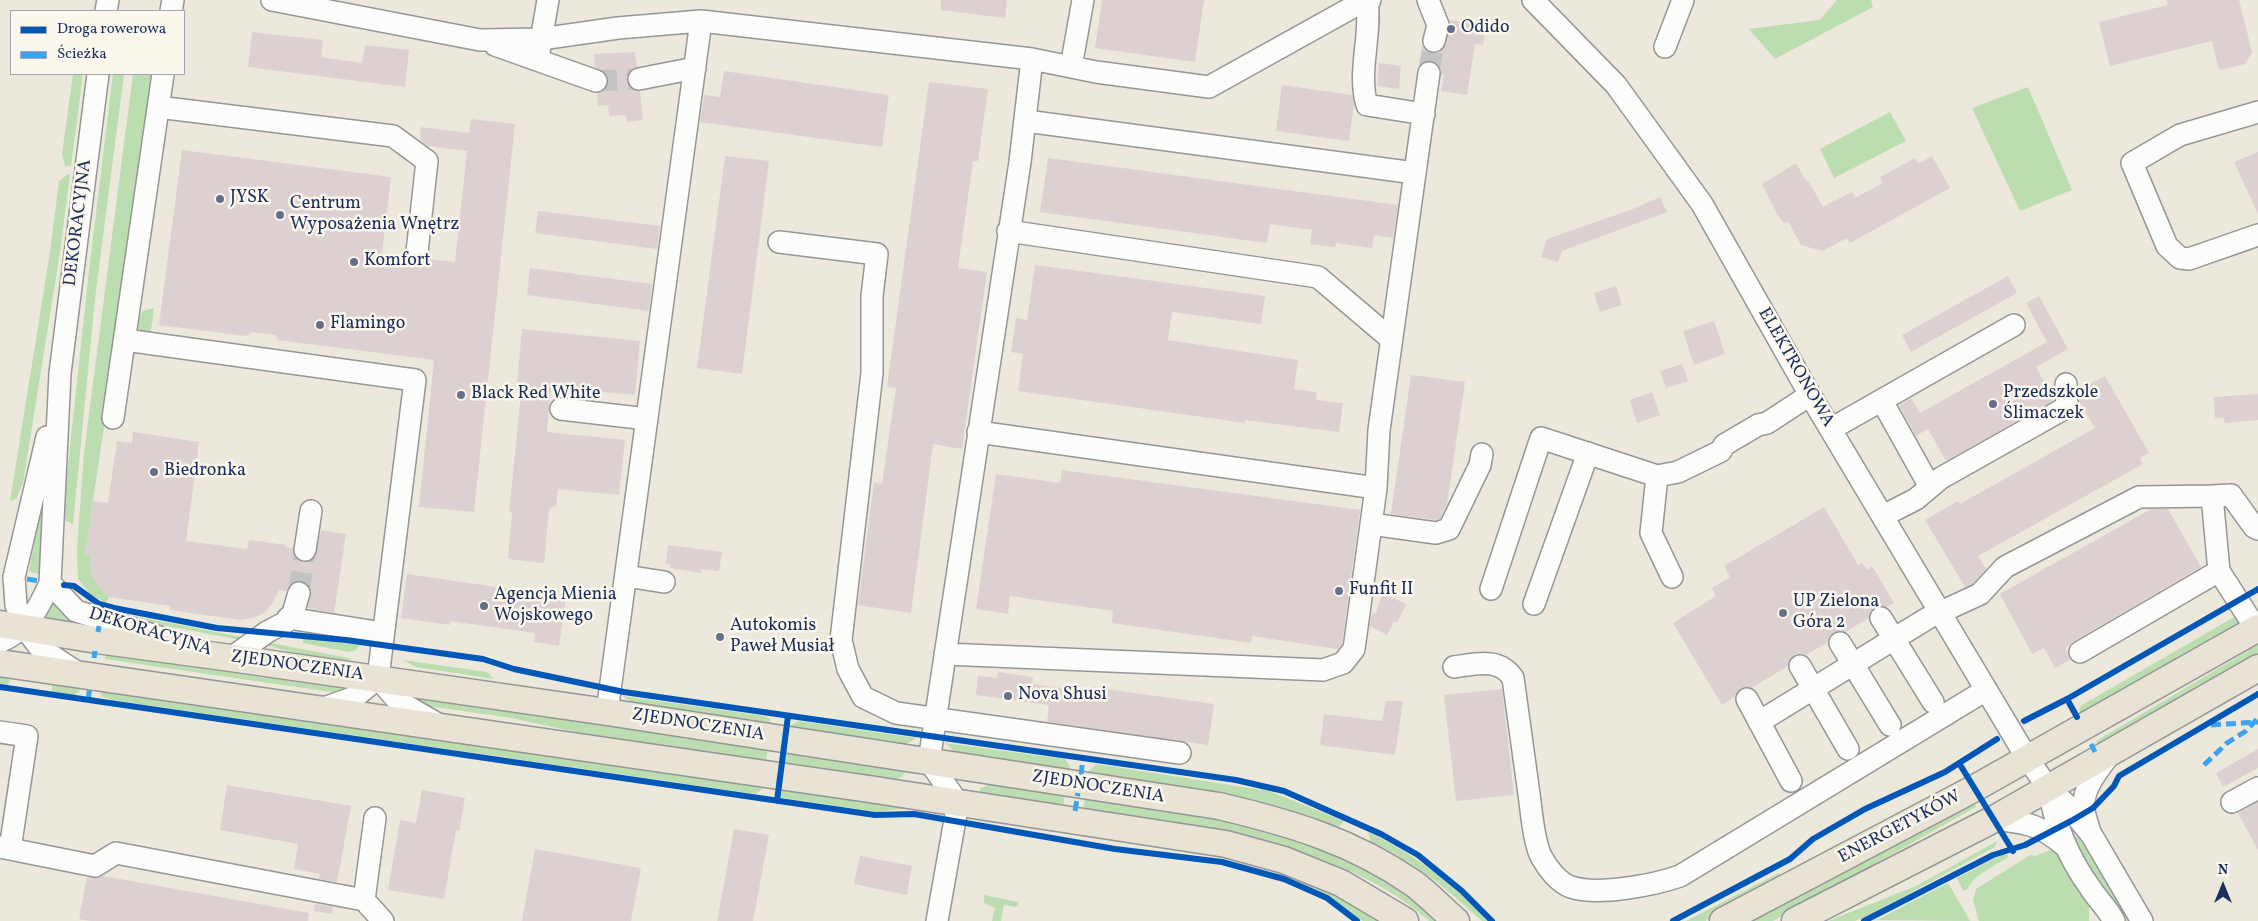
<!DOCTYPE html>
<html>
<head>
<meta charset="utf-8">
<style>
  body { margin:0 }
  #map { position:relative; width:2258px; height:921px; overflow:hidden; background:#ece8dc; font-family:Vollkorn,serif }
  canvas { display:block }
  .legend { position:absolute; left:10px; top:10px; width:175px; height:65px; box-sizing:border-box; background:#fbf7ec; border:1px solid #a1a7b3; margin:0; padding:6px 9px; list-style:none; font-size:15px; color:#1b2f5e }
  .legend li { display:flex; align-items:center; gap:10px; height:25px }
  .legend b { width:25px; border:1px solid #a1a7b3 }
  .north { position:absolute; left:2198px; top:861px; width:50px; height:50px; -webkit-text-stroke:4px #fbf7ec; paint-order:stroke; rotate:0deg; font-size:14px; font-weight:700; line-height:20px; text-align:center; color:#1b2f5e }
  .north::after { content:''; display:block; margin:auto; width:18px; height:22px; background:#1b2f5e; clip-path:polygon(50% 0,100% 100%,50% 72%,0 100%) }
</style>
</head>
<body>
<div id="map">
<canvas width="2258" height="921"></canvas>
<ul class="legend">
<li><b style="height:6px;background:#0057b8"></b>Droga rowerowa</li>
<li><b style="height:6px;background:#3da3ed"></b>Ścieżka</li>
</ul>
<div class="north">N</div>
</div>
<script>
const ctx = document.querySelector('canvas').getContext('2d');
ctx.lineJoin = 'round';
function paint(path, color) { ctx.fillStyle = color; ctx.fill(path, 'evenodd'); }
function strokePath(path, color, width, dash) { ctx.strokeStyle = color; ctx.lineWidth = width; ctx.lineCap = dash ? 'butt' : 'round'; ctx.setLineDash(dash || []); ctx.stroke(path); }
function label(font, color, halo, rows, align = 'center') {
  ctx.font = font + ' Vollkorn,serif'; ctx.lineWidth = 5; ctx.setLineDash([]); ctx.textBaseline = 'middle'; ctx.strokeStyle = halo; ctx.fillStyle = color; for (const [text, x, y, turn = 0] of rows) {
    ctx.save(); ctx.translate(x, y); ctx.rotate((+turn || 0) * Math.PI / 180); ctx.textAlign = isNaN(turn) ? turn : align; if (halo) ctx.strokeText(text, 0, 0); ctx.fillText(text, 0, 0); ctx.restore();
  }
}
const green = new Path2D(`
  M1837,0H1871L1873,7L1775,59L1749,29L1820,20Z
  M73,74H83L71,166H65L62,154Z
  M113,74H124L95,299L73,524L66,521L63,511L90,262Z
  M133,74H152L118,334L85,554L90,555C90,576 94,583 109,597L106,603L90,594L78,579L77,550L84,453Z
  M2028,87L2072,190L2020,211L1972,108Z
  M1890,112L1906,141L1834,178L1820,149Z
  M68,174L70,175L60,252L23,483L16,499L10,501L50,252L59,181Z
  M154,308L150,338L140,334L137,321L143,311Z
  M40,509H42L39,574L29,572Z
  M51,600L90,624L89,630L44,621Z
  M120,614L134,616L247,638L241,640L114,616Z
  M2236,616L2240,623L2081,715L2079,709L2082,705Z
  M303,638L360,645L356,650L349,652L303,643Z
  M271,643L353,659C334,664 289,651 268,646Z
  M2258,645V656L2100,747L2096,741Z
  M106,653L355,687L339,693L331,692L105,659Z
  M403,660L487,672L494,679L416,667Z
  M0,673L81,685L79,692L74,695L52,692V684L10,678L8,686L0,684Z
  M101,688L763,784L762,789L756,794L112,700L101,696Z
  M404,695L768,748L765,765L603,738L511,718L421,705Z
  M623,696L764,716L770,719V728L632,703Z
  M798,721L917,738L902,746L789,730L790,726Z
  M945,743L1065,759L1070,766L1068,772L957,754Z
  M787,751L903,768L905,773L901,777L895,780L784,768Z
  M1096,764L1269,791L1344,821L1338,828L1260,803L1221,794L1088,775L1089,771Z
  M995,783L1065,792L1063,809L980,795V788Z
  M782,787L907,808L878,812L783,798L781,797Z
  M1086,794L1221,814L1323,846L1389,882L1413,899L1437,921H1429C1392,888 1343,865 1296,851L1083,811Z
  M1973,801L1976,807L1773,921H1750Z
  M1368,832C1414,853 1454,885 1488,921H1482C1447,889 1414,861 1371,842Z
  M2079,835L2131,921H2121L2071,838Z
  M1997,841L1995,847L1873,913L1855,921H1828L1916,886Z
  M2053,849L2089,907V921H1979L1973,900L1976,889L2030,855L2035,856Z
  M1193,850L1228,853L1315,882L1381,921H1363L1319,891L1266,869Z
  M2003,854L2008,855L2007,858C1996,865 1972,876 1968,889L1963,891L1957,878Z
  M1779,873L1783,881L1705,921H1686Z
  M1948,883L1970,921L1877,920Z
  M984,895L1018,902V905L1016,907L1004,905L1001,921H992L995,908L984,903Z`);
const building = new Path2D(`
  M941,0H1007L1005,18L941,10Z
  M1102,0H1204L1195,62L1095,48Z
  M2166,0H2239L2252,52L2245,64L2219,70L2212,41L2110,66L2099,22L2168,5Z
  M1449,20L1486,24L1483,45L1475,44L1467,95L1441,91L1444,75H1441L1440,68L1436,63L1425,61L1419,65L1422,45L1426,50L1431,53H1438L1443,49L1450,28Z
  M252,32L323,40L321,57L362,63L365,45L409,50L405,87L248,67Z
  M635,52L637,67L630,70L627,81L630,88L640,91L643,120L627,122L626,115L609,116L608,105L598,106L597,93L604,90L608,79L605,73L595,67L594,54Z
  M1379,63L1401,66L1399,89L1377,86Z
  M724,71L889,95L882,147L700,122L704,95L720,97Z
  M929,82L988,89L978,161H973L958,268L987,272L962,449L933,444L911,613L858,605L874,482L882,484L896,388L887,387Z
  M1282,85L1352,95L1354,104L1349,141L1276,131Z
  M471,119L515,124L474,512L419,507L434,360L278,340L275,335L251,332L247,336L159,325L182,150L391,177L382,253L405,256L409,262L415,264L422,263L427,259L455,262L467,151L428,146L420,140L421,127L469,133Z
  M2258,152V214L2234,162Z
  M725,156L769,161L742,374L697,368Z
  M1932,156L1950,188L1850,243L1847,238L1822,251L1801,245L1788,221L1784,223L1777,214L1762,184L1796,163L1806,181L1808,180L1823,207L1852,192L1855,198L1883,183L1880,177L1915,158L1918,164Z
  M1048,158L1398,205L1393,238L1374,235L1372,248L1336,243L1335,247L1310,244L1312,230L1270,224L1267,243L1040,212Z
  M1660,197L1667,212L1562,251L1558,262L1541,257L1547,239L1633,209Z
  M538,211L660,226L657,249L535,233Z
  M1035,265L1265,296L1261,324L1172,312L1168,340L1298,360L1294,389L1317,392L1316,400L1343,403L1339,432L1245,420V423L1018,391L1023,354L1011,352L1016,318L1027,320Z
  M530,268L652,284L649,311L527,295Z
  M2008,276L2017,293L1911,352L1902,335Z
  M1616,286L1622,305L1600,312L1594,293Z
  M2039,296L2068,349L2036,367L2054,400L1946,461L1928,429L1916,436L1899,405L1911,398L1920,413L2047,342L2026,303Z
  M1714,321L1725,354L1694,365L1683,331Z
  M522,329L640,341L635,395L551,387L547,432L625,440L619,495L558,489L556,506L549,509L544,563L508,559L512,512H509L522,384L517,383Z
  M1682,364L1688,381L1666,388L1660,371Z
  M1411,375L1465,382L1447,504L1440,519L1435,520L1391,514Z
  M2105,376L2149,453L2140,458L2143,464L1978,556L1986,569L1973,584L1965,587L1925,520L1958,501L1960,504L2095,428L2079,402V390Z
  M1652,392L1660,415L1637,423L1630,400Z
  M2258,394V420L2225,423L2224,418H2215L2214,397Z
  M133,432L199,442L186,541L247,549L249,540L286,545L285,547L293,548L297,559L304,562L310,561L315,557L321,530L346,534L334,613L307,608L311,591L308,585L302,581L291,584L287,591L279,590L272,604L265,612L253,618L241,620L170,610L171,606L109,597L96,584L90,568V555L85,554L93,501L108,503L117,441L132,443Z
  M1062,470L1360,510L1342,644L1338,649L1252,636L1251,643L1112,623L1113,611L1010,596L1008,614L976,609L996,474L1060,483Z
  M1824,507L1858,565L1862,563L1867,570L1872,566L1894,603L1887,607H1875L1870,612L1869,618L1845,632H1834L1828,642L1806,655L1800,654L1793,655L1788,666L1751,688H1741L1735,697L1722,705L1673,623L1716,596L1712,588L1730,577L1724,566Z
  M2151,509H2168L2201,567L2074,641L2065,648L2070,660L2055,668L2044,648L2032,654L2000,594Z
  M668,545L722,552L719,571L701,569V573L670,568L671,565L666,564Z
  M407,574L566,597L559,646L534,642L535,633L450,621V625L401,618Z
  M1382,593L1406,604L1397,623L1394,621L1387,635L1370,626L1371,617L1373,612L1376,613Z
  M998,672L1033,677L1032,684L1090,692L1091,687L1214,704L1208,745L1047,722L1049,705L976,695L978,676L997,678Z
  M1502,689L1514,795L1456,801L1444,695Z
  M1386,701H1403L1395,755L1320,745L1324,714L1382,721Z
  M2258,749V768L2223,787L2216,773Z
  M227,785L351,806L337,882L319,879L320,874L294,869L298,844L220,830Z
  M422,790L465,798L459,831L456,830L444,899L388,890L400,820L416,823Z
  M2258,802V850L2238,813Z
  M734,829L769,835L753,921H717Z
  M535,849L641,868L631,921H522Z
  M860,856L912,866L907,895L854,884Z
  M103,876L309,913L308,921H91L79,919L87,877L93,878Z
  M315,904L333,907L332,914L314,911Z`);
const minorTunnel = new Path2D(`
  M1429,73L1434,41
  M596,81L639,79
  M299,593L305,550`);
const minor = new Path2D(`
  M272,0L480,40L541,39L618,28L701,21L1032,59L1020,162L929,761L958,803L937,921
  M1367,0C1372,34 1357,73 1367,105L1424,114
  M1428,0L1438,25L1434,41
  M1533,0L1616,85L1702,204L1810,395L2027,758L2049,789L2066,804L2091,834L2142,921
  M106,11L108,0
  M171,11L173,0
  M495,45L596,81
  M1665,47L1683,0
  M539,52L548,0
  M1032,59L1096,72L1209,87L1360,3L1370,0
  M1071,67L1083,0
  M639,79L695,68
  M158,107L393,136L427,161L417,252
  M2258,112L2180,135L2132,163L2167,246L2180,258L2189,259L2258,235
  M1026,121L1415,173
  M1008,231L1318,277L1391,339
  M779,242L877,254L872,296V373L841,640L848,669L863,697L896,713L1180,753
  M125,340L415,380L378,678L355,697L321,709
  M1882,401L1930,487
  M561,409L647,419
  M113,418L163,74
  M1831,429L2014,325
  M978,432L1376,488
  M47,437L14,577L16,605L24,627L40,648L78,673
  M1657,476L1651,533L1672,577
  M2212,496L2231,495L2254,527L2258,529
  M1883,516L1916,499L1941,478L2067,407L2066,384
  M1371,524L1436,533L1449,529L1480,465L1482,454
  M305,550L311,511
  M626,576L664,582
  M50,583L76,611L175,642
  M1491,589L1541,438L1657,476L1678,472L1721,451L1724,445L1758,425L1767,423L1810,395
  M1534,604L1588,453
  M288,618L383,633
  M1881,618L1933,702
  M0,642C28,629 38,610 50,583L60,373L98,74
  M1840,643L1890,725
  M2080,652L2219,571L2256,629
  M945,654L1323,670L1343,663L1354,649L1376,488L1379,430L1429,73
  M221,655L231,658L267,632L286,622L293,613L299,593
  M1800,666L1848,749
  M1454,667C1476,664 1499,657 1513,678C1518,714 1523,751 1528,787C1531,805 1533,843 1542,858C1548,869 1559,883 1571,887C1598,896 1654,885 1680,876L1986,690
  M378,678L398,701L436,723
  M1747,699L1791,781
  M607,712L701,21
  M1759,722L1928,618L1980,594L2005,567L2139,497L2212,496L2219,571
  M0,732L27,736L10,849
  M2049,789C2055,826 2069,859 2091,889C2098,900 2108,909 2114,921
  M2232,802L2258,788
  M1994,819C2027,823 2039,824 2065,846
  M2090,832C2088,824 2084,816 2084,808C2082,788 2099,769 2110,754
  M0,847L95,866L116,853L364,900L383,921
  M364,900L375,818`);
const major = new Path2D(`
  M0,624L97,640L231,658L607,712L1219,806C1291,823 1352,841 1413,883C1428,894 1442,909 1456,921
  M0,663L869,789L1226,844L1284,860L1341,883L1405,921
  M1723,921L1975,788L2258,628
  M1795,921L1994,819L2258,668`);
const quiet = new Path2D(`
  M27,579L39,581
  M98,632L99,626
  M94,658L95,651
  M88,700L90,686
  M2211,725L2258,722
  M2091,744L2095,752
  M2204,765L2227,743L2246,731L2258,718
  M1081,775L1083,758
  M1075,811L1078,793`);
const cycleway = new Path2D(`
  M64,585L74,586L99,604L114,608L217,628L346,640L483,659L514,669L624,692L1236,780L1284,791L1381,834L1418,855L1462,891L1492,921
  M0,687L875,815L914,814L1115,849L1222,862L1284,879L1327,898L1357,921
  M2067,699L2258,589
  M2024,721L2067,699L2077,717
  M1959,763L2013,851
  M777,801L788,716
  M1673,921L1790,859L1813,839L1865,809L1945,772L1997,739
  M1864,921L1993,855L2025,845L2071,821L2093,808L2114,786L2119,776L2258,694`);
const markers = [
  [1451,29,5,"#64708a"],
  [220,199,5,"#64708a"],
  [280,215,5,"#64708a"],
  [354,262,5,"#64708a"],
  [320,325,5,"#64708a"],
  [461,395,5,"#64708a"],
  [1993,404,5,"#64708a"],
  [154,472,5,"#64708a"],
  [1339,591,5,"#64708a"],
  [484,606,5,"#64708a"],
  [1783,613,5,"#64708a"],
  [720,637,5,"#64708a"],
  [1008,696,5,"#64708a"]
];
const poiNames = [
  ["Odido",1461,29],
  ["JYSK",230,199],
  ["Centrum",290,205],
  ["Wyposażenia Wnętrz",290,226],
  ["Komfort",364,262],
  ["Flamingo",330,325],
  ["Przedszkole",2003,394],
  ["Ślimaczek",2003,415],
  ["Black Red White",471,395],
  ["Biedronka",164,472],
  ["Funfit II",1349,591],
  ["Agencja Mienia",494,596],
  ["Wojskowego",494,617],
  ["UP Zielona",1793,603],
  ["Góra 2",1793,624],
  ["Autokomis",730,627],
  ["Paweł Musiał",730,648],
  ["Nova Shusi",1018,696]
];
const streetNames = [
  ["DEKORACYJNA",79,223,-83],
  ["ELEKTRONOWA",1795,368,60],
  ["DEKORACYJNA",150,633,17],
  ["ZJEDNOCZENIA",297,667,8],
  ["ZJEDNOCZENIA",698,726,9],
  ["ZJEDNOCZENIA",1098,788,9],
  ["ENERGETYKÓW",1900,828,-28]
];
paint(green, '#bcddaf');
paint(building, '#ddd0d1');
strokePath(minorTunnel, '#c2c3c3', 21, [21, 11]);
strokePath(minor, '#949697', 24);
strokePath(major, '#949697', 29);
strokePath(minor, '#fcfcfa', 21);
strokePath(major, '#e9e3d6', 26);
strokePath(quiet, '#3da3ed', 5, [10, 5]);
strokePath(cycleway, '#0057b8', 6);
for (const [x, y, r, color] of markers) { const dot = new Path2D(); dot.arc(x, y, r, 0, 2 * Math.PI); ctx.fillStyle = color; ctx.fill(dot); strokePath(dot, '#fbf7ec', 2); }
label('18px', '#1b2f5e', '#fbf7ec', poiNames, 'left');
label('18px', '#1b2f5e', '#fbf7ec', streetNames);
</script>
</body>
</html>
